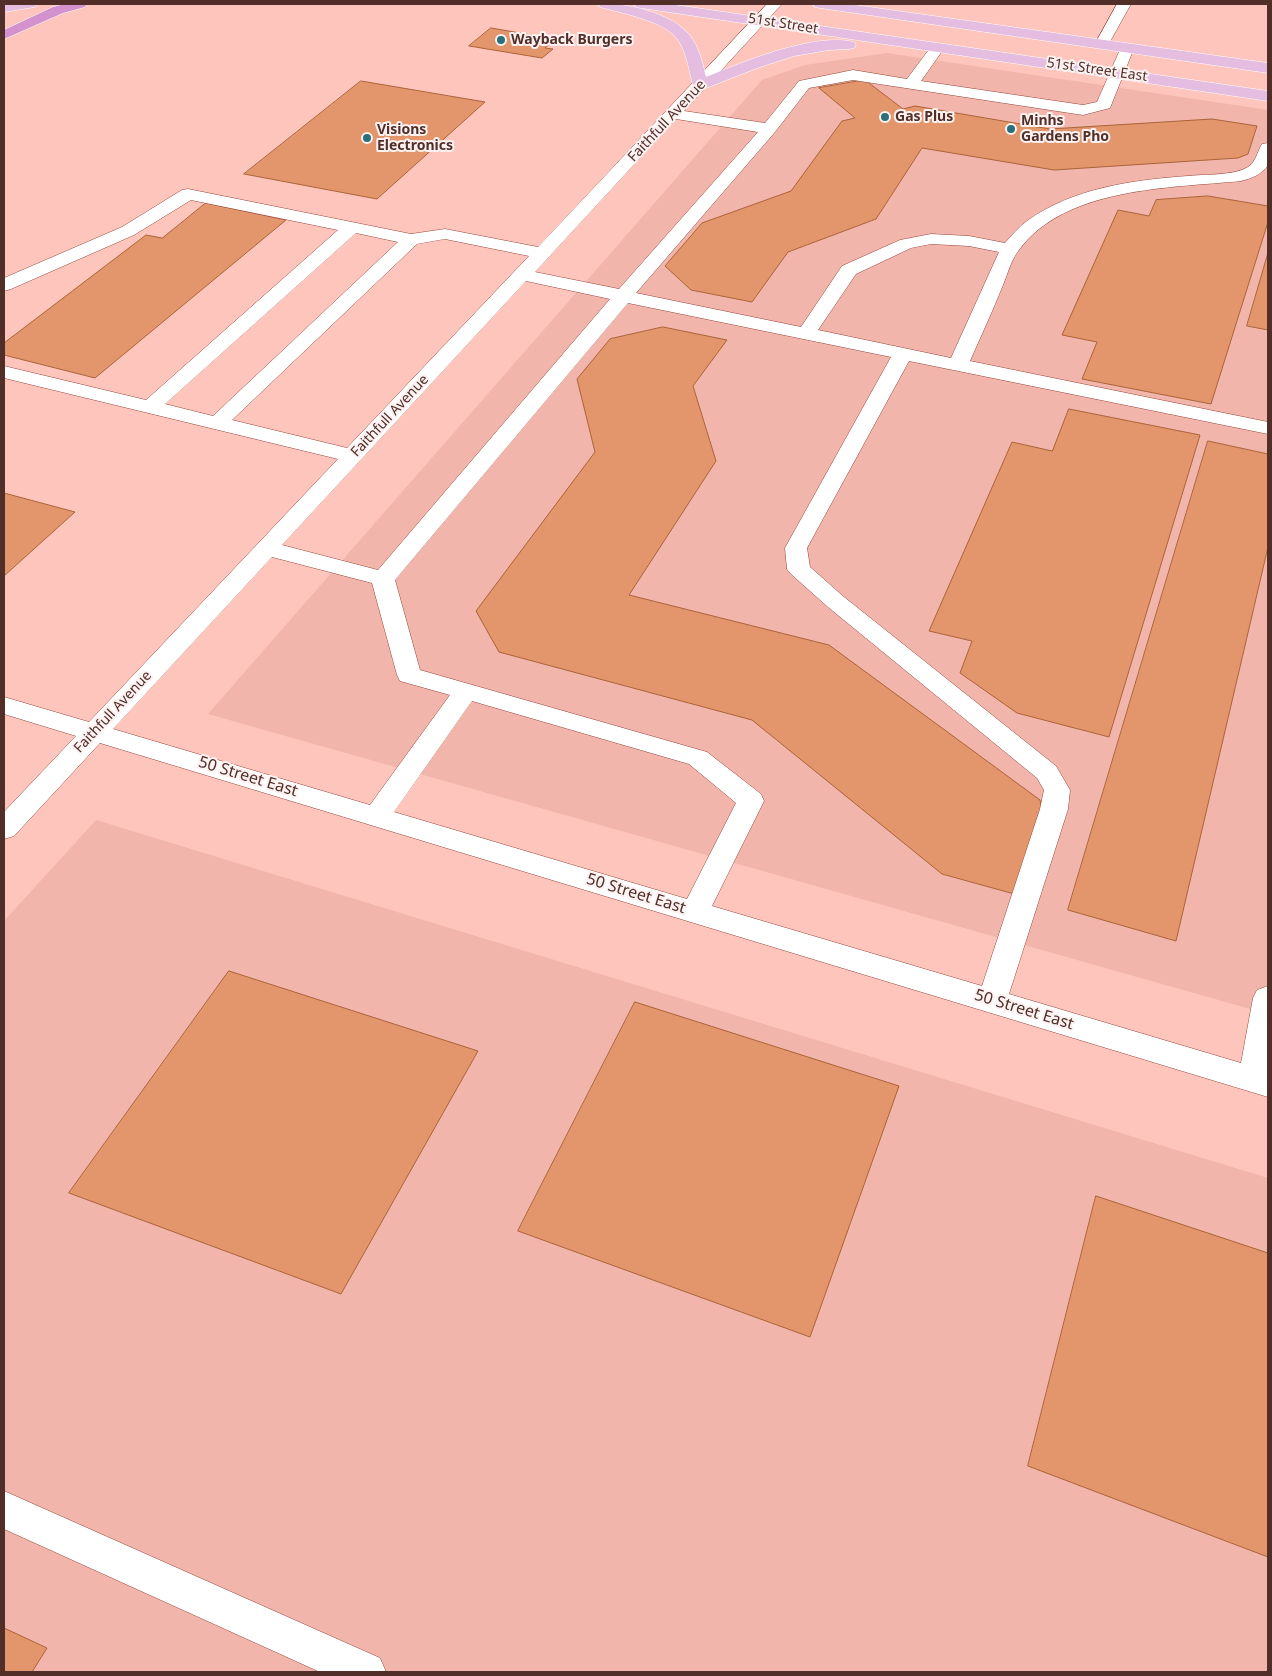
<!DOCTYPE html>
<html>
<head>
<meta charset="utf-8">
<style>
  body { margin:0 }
  #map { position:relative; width:1272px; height:1676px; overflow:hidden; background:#fdc5bb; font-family:"Noto Sans",sans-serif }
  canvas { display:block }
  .frame { position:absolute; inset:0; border:5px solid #522e28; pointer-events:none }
</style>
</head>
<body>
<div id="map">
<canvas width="1272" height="1676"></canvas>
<div class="frame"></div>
</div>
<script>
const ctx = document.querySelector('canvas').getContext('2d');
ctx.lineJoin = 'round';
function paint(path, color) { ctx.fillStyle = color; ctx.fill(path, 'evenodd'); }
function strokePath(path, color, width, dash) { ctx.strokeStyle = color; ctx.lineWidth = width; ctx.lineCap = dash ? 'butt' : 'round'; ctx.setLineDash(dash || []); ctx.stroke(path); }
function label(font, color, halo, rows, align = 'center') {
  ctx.font = font + ' "Noto Sans",sans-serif'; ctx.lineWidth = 4; ctx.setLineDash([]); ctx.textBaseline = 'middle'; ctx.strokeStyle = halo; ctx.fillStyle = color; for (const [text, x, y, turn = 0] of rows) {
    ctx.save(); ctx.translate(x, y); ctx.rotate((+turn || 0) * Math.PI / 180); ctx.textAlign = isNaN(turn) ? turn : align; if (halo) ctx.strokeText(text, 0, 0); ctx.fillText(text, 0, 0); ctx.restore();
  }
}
const built = new Path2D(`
  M887,53L1268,110V1014L208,714L762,80L805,65Z
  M96,820L1268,1178V1672H4V921Z`);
const building = new Path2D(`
  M491,28L549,38L553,41L545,48L553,49L542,58L469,46Z
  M865,80L903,109L915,106L1050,129L1212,119L1257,126L1248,154L1238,158L1054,170L922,148L876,219L788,252L752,302L691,290L665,266L702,223L791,191L842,121L855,118L819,88Z
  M361,81L485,102L377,199L244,174Z
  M1208,196L1268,206V222L1211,404L1082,379L1097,342L1062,335L1118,210L1149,216L1156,200Z
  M206,203L286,220L95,378L4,355V343L146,235L162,238Z
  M1268,253V330L1247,326Z
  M663,327L727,340L693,386L716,461L629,595L829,645L1040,800L1044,816L1018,895L942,874L752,720L499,652L476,611L595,452L577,379L610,339Z
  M1069,409L1200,435L1109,737L1017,713L960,673L972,641L929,631L1012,442L1052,451Z
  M1208,441L1268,454V547L1176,941L1068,910Z
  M4,493L75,512L4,576Z
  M229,971L478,1051L341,1294L69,1193Z
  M635,1002L899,1086L810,1337L518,1231Z
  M1096,1196L1268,1253V1557L1028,1466Z
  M4,1628L47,1648L32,1672H4Z`);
const minor = new Path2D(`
  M767,4H782L684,111L765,123L799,81L853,70L907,79L933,44H943L945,47L921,81L1083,105L1097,102L1122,45H1132L1134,48L1110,108L1083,115L853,80L809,88L775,132L636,293L801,327L842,266L900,240L931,234L969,236L1005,243C1012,235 1019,227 1027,221C1073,188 1133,180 1188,176C1204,174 1234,176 1248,167C1256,162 1257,152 1262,144L1268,143V165C1261,175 1252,178 1241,181C1171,188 1065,187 1019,250C1011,260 1008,273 1003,285C993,310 981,336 970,361L1268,422V434L909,361L807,548L810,567L844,597L1056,766L1070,790L1068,809L1009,994L1241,1063L1253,998L1257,990L1268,986V1097L100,743L14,836L4,839V812L76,736L4,714V697L89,722L338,459L4,378V366L146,400L338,230L191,200L134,235L11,289L4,291V278L122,227L182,190L188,189L411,234L445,229L538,247ZM676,119L758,132L619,289L535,272ZM356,233L398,242L213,416L165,404ZM445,239L529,256L347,448L232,420L417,244ZM931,244L969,246L999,252L951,358L818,330L856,274L911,248ZM526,281L610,299L378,570L282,545ZM628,303L891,357L785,548L787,569L791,574L828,607L1037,778L1044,790L1040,809L982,986L712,906L764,801L761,794L707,752L420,670L395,580ZM272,557L372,583L397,675L400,681L450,695L370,805L113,729ZM472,701L689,764L736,803L687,899L394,812Z
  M1117,4H1131L1107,47H1097L1095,44Z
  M4,1491L380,1658L386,1672H320L4,1529Z`);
const major = new Path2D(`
  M4,4H37L35,7L4,12Z
  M598,4C626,2 678,14 693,40C700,51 703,65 706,77C743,62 815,32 854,42L856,45L854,48L849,49L829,50L794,56L760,67L701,90L695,88L693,85C689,71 687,53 678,40C666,21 621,13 600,7Z
  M634,4H669L1268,91V101L641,8L636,7Z
  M813,4H848L1268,63V73L820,8L815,7Z`);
const highway = new Path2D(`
  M65,4H87L85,7L63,13L4,39V30L53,7Z`);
const markers = [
  [501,40,5,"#28707b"],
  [885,117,5,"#28707b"],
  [1011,129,5,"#28707b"],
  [367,138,5,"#28707b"]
];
const farStreetnames = [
  ["51st Street",783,24,9],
  ["51st Street East",1097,70,8],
  ["Faithfull Avenue",667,121,-47],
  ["Faithfull Avenue",390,416,-47],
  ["Faithfull Avenue",113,712,-47]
];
const farPoinames = [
  ["Wayback Burgers",511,40],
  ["Gas Plus",895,117],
  ["Minhs",1021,121],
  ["Gardens Pho",1021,137],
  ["Visions",377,130],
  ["Electronics",377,146]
];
const streetNames = [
  ["50 Street East",248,777,17],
  ["50 Street East",636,894,17],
  ["50 Street East",1024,1010,17]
];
paint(built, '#f1b5ab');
paint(building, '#e3966b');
strokePath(building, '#ac6339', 1);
strokePath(minor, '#96463b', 1);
strokePath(major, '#fff', 1);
strokePath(highway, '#fff', 1);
paint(minor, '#fff');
paint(major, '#e5bde1');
paint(highway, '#d391cd');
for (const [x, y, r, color] of markers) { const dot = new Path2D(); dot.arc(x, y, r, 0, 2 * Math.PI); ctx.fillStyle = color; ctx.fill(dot); strokePath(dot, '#fcf2f1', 2); }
label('14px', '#522e28', '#fcf2f1', farStreetnames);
label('bold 14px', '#522e28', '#fcf2f1', farPoinames, 'left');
label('16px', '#522e28', '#fcf2f1', streetNames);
</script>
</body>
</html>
